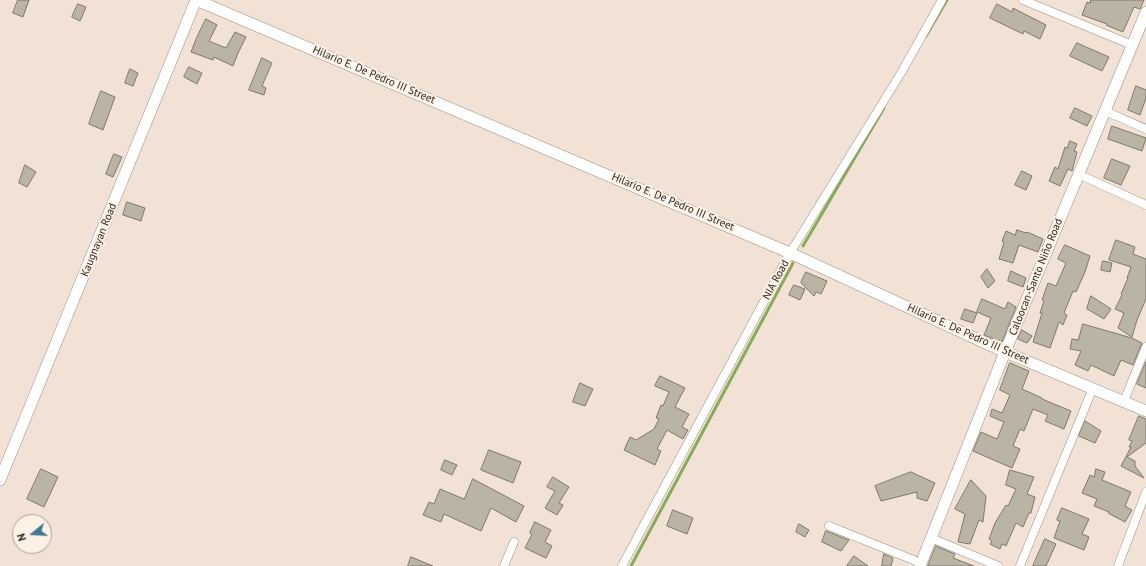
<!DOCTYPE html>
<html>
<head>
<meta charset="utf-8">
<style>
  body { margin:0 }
  #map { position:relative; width:1146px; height:566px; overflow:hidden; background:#f2e2d5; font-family:"PT Sans",sans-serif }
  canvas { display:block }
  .north { position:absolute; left:12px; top:514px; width:40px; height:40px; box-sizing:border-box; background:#fdf0e5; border:1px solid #a9a097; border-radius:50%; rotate:252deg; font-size:11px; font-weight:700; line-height:16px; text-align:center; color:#2c2722 }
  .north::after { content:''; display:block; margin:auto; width:14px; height:18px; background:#3e7891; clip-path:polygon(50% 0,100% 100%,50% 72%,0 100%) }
</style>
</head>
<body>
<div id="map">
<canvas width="1146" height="566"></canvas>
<div class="north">N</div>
</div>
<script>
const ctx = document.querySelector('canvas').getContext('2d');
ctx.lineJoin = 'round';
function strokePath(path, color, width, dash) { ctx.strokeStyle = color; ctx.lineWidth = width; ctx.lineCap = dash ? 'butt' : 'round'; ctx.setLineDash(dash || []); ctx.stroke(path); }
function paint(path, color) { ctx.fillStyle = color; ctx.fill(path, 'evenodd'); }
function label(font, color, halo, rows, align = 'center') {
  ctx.font = font + ' "PT Sans",sans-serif'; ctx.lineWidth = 4; ctx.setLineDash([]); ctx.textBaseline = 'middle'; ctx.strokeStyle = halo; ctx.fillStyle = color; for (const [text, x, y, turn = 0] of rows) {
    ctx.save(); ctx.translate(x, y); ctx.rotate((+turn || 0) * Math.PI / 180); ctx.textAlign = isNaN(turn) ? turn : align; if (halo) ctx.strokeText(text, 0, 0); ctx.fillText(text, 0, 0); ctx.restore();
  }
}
const stream = new Path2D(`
  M926,36L947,0
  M803,246L884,108
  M631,566L793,263`);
const building = new Path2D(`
  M18,0H29L23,17L13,13Z
  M1091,0H1144L1140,9L1134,7L1123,32L1106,25L1107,24L1082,15L1087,2L1090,3Z
  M78,4L86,7L80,21L72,17Z
  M997,4L1012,12L1013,8L1046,25L1040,39L1024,31L1023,34L990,18Z
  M206,19L217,25L209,41L226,48L235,32L246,37L238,53L233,66L214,57L213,60L191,52L196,39Z
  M1077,43L1109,57L1102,71L1070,56Z
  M262,58L272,63L262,86L266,88L264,95L249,90Z
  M189,67L202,73L197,84L184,77Z
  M130,69L138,73L133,86L125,83Z
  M1136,86L1146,90V98L1140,115L1128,110Z
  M101,91L115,97L103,130L89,124Z
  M1075,108L1092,116L1087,126L1070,118Z
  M1112,126L1146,138L1142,151L1108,139Z
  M1070,141L1077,144L1074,151L1077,152L1072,171L1068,169L1060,186L1049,181L1055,167L1058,169L1065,147L1067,148Z
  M114,154L122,157L113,177L106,174Z
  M1112,159L1130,166L1121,185L1104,178Z
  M25,165L36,172L27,187L19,183Z
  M1022,171L1032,176L1026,190L1015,185Z
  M127,202L145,208L141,221L123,215Z
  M1017,230L1026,233L1027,232L1043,239L1038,252L1019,245L1013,263L999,259L1004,242L1002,241L1006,231L1015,235Z
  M1116,240L1135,247L1133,254L1146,259V299L1137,320L1132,337L1118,328L1124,313L1115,309L1122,295L1121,294L1128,278H1127L1131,267L1109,260Z
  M1065,245L1090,256L1085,272L1076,292L1073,291L1064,313L1067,315L1063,325L1059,322L1050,348L1033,342L1042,313H1040L1044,301L1042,300L1048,283L1056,286L1066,263L1058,259Z
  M1103,261L1112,263L1110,272L1101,270Z
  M987,269L995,281L988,288L981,277Z
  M1011,271L1026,278L1023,287L1008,281Z
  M806,272L827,281L821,294L816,292L814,296L801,283Z
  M794,285L805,289L800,300L789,295Z
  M1091,296L1111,309L1104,319L1087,309Z
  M982,299L1005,309L1008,302L1016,307L1002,342L984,335L991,318L977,312Z
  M965,309L977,313L973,323L961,319Z
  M1083,324L1132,338L1142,343L1133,365L1121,360L1114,376L1091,365L1088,371L1075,365L1081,351L1070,349L1072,339L1078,340Z
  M1022,330L1032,336L1027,343L1018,339Z
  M1146,362V388L1137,384Z
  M1010,363L1029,371L1022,389L1042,398V399L1071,411L1064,429L1045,421L1048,415L1033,409L1024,431L1020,429L1013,446L1020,449L1012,468L973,451L981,432L997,439L1004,422L990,416L992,409L1002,413L1010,395L1000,390Z
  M660,376L685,388L675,407L689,414L682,427L688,430L683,439L667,430L657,449L661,451L655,465L624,450L630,437L636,440L654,429L659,419L656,418L661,405L663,406L669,392L655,386Z
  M580,383L593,389L585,406L573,402Z
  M1139,416L1146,419V443L1127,457L1135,461V466L1144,478L1121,466L1131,447H1129L1132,441L1129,440Z
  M1085,421L1101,431L1095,443L1079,436Z
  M489,450L521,462L513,483L481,470Z
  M445,460L457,465L452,475L441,470Z
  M41,469L58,477L44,507L27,499Z
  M1096,469L1105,472L1102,480L1131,492L1125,506L1132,510L1125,522L1108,513L1109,512L1094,506L1097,499L1082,493L1090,475L1094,477Z
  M1010,470L1034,477L1027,494L1035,497L1031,513H1029L1023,527L1016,523L1006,546L1002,544L1000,549L990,544L992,541L989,539L995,523L1006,505L1008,506L1016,489L1006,485Z
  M911,472L935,483L927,501L917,498V492L881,501L875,486Z
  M553,477L569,487L559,503L563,505L557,515L545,508L555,491L547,487Z
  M473,479L524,506L516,522L491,508L481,531L444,514L441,522L423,515L429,502L434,504L440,489L464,499Z
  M971,480L986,496L983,522L979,520L970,544L958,542L965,514L955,509Z
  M1062,508L1089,519L1082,534L1089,537L1084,550L1054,538L1060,521L1057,520Z
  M673,510L693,518L687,534L667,526Z
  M535,522L551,530L545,542L552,546L546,558L525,548L532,534L530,533Z
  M799,524L809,530L805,537L796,532Z
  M826,531L849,540L841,551L822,542Z
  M1045,539L1056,544L1046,566H1033Z
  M936,546L955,554L953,558L974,566H928Z
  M884,554L893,558L891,566H882Z
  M854,556L868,566H847Z
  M411,557L433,566H408Z`);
const street = new Path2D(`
  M1023,0L1132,45
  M1105,111L1146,129
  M1078,174L1146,205
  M1124,401L1146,347
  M829,526L921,563
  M931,538L998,566
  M504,566L514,542
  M622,566L790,253L901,73L942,0
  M1020,566L1093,388
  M1118,566L1146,492`);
const secondary = new Path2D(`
  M0,480L196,0L790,253L1005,352L1146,411
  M920,566L1005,352L1146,12`);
const streetNames = [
  ["Hilario E. De Pedro III Street",374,75,23],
  ["Hilario E. De Pedro III Street",673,202,23],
  ["Kaugnayan Road",99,240,-68],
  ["Caloocan-Santo Niño Road",1036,277,-68],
  ["NIA Road",776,280,-62],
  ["Hilario E. De Pedro III Street",968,334,24]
];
strokePath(stream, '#87ab5b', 3);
paint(building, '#b9b4a3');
strokePath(building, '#7d7968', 1);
strokePath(street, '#9e9083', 9);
strokePath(secondary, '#9e9083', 12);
strokePath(street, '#fff', 8);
strokePath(secondary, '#fff', 11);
label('11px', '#2c2722', '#fdf0e5', streetNames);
</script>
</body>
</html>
